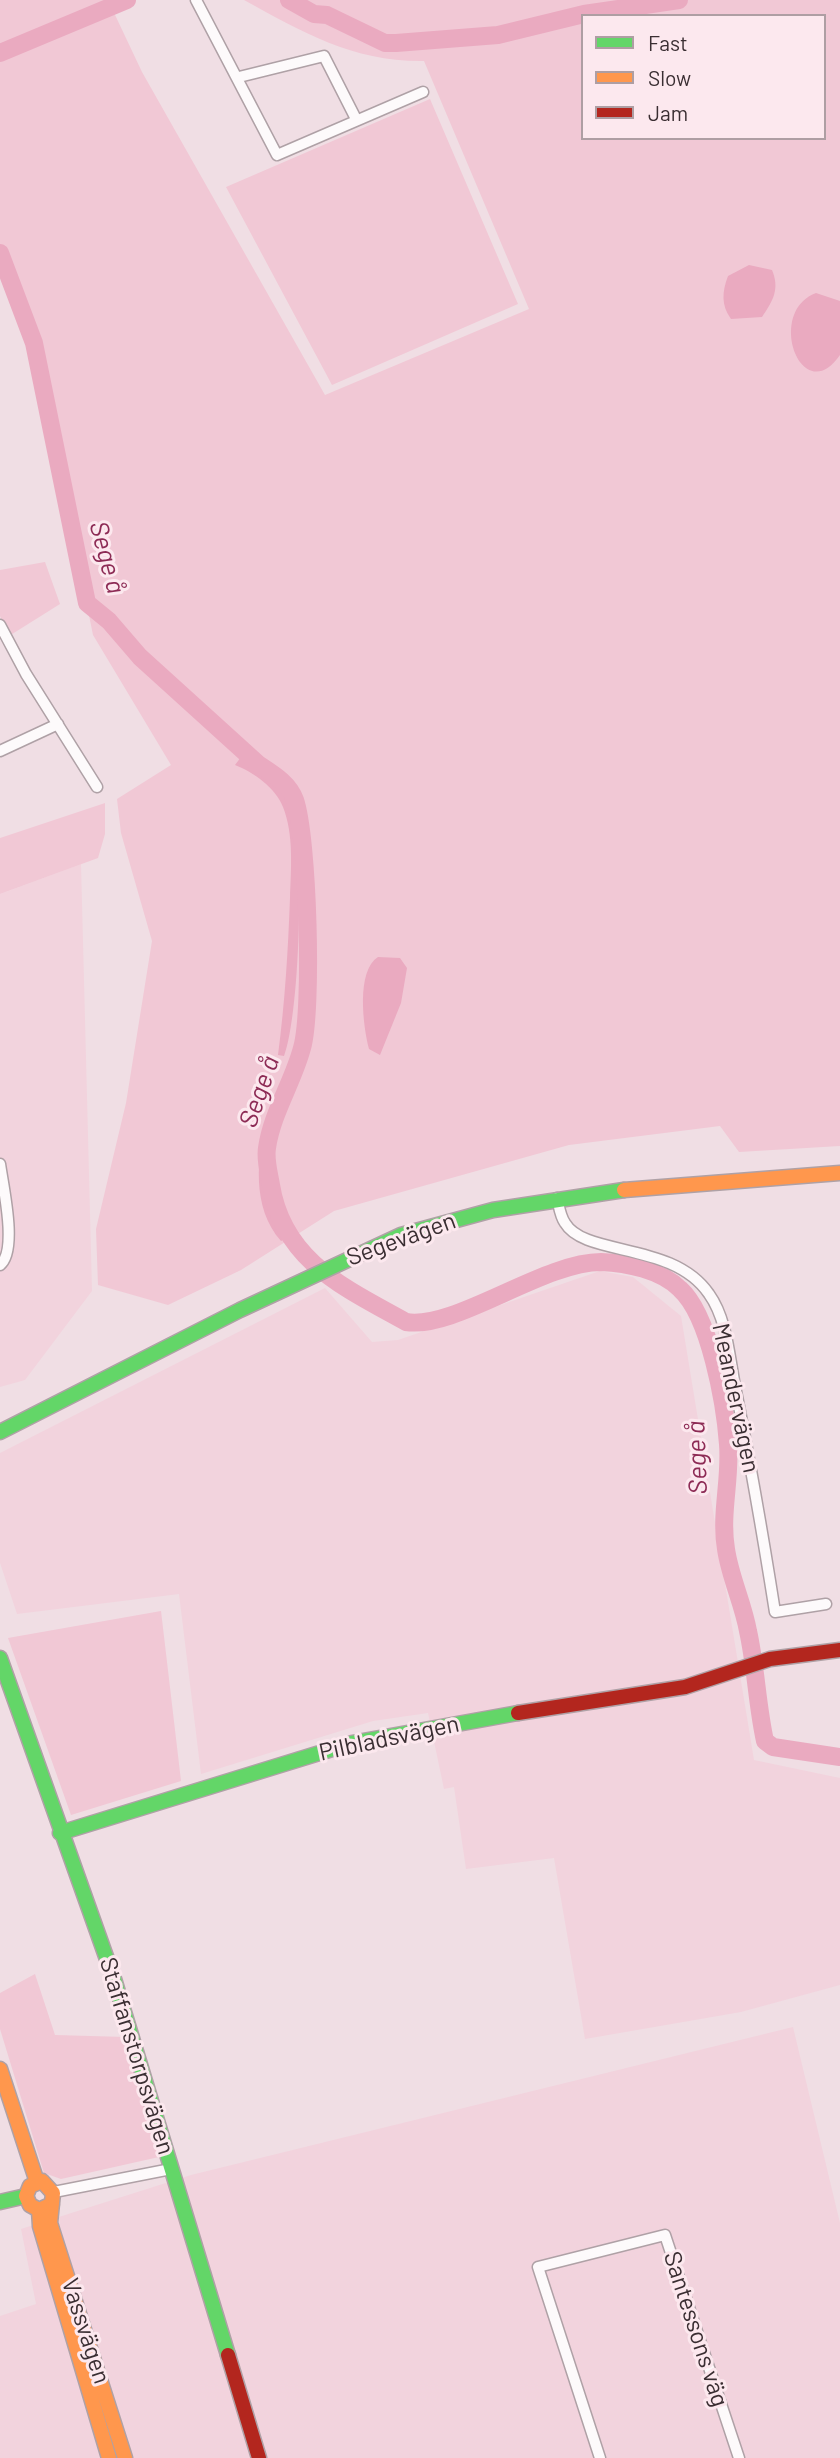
<!DOCTYPE html>
<html>
<head>
<meta charset="utf-8">
<style>
  body { margin:0 }
  #map { position:relative; width:840px; height:2458px; overflow:hidden; background:#f0dee4; font-family:Barlow,sans-serif }
  canvas { display:block }
  .legend { position:absolute; left:581px; top:14px; width:245px; height:126px; box-sizing:border-box; background:#fce8ee; border:2px solid #ae9ea3; margin:0; padding:9px 12px; list-style:none; font-size:21px; color:#3a2e32 }
  .legend li { display:flex; align-items:center; gap:14px; height:35px }
  .legend b { width:35px; border:2px solid #ae9ea3 }
</style>
</head>
<body>
<div id="map">
<canvas width="840" height="2458"></canvas>
<ul class="legend">
<li><b style="height:9px;background:#63d668"></b>Fast</li>
<li><b style="height:9px;background:#ff974d"></b>Slow</li>
<li><b style="height:9px;background:#b3261e"></b>Jam</li>
</ul>
</div>
<script>
const ctx = document.querySelector('canvas').getContext('2d');
ctx.lineJoin = 'round';
function paint(path, color) { ctx.fillStyle = color; ctx.fill(path, 'evenodd'); }
function strokePath(path, color, width, dash) { ctx.strokeStyle = color; ctx.lineWidth = width; ctx.lineCap = dash ? 'butt' : 'round'; ctx.setLineDash(dash || []); ctx.stroke(path); }
function label(font, color, halo, rows, align = 'center') {
  ctx.font = font + ' Barlow,sans-serif'; ctx.lineWidth = 6; ctx.setLineDash([]); ctx.textBaseline = 'middle'; ctx.strokeStyle = halo; ctx.fillStyle = color; for (const [text, x, y, turn = 0] of rows) {
    ctx.save(); ctx.translate(x, y); ctx.rotate((+turn || 0) * Math.PI / 180); ctx.textAlign = isNaN(turn) ? turn : align; if (halo) ctx.strokeText(text, 0, 0); ctx.fillText(text, 0, 0); ctx.restore();
  }
}
const built = new Path2D(`
  M81,864L92,1291L25,1380L0,1387V894Z
  M600,1271L633,1277L681,1316L754,1760L840,1778V1985L741,2012L585,2039L554,1858L466,1869L454,1787L444,1789L428,1713L373,1721L201,1774L179,1594L17,1614L0,1563V1453L325,1288L372,1342L398,1340Z
  M793,2027L840,2223V2458H0V2316L36,2304L21,2229L191,2175Z`);
const green = new Path2D(`
  M0,0H108L142,72L325,395L529,309L424,61C354,62 304,33 244,0H840V1146L739,1152L720,1126L569,1145L334,1211L241,1270L168,1305L98,1285L96,1229L126,1103L152,941L121,833L117,799L171,765L93,635L34,343L0,253ZM583,16H824V138H583Z
  M430,99L518,304L332,385L226,187Z
  M45,562L60,604L9,636L0,616V570Z
  M105,803V834L98,858L0,894V838Z
  M161,1611L181,1781L71,1815L8,1638Z
  M35,1974L55,2035L126,2037L159,2157L61,2179L44,2173L0,2029V1993Z`);
const water = new Path2D(`
  M749,265L772,270C780,289 773,301 762,317L731,319C721,305 722,292 728,276Z
  M816,293L840,301V355C802,410 765,312 816,293Z
  M241,757C254,766 275,777 284,789C308,823 300,1017 284,1056L278,1055C285,1002 288,951 290,898C291,868 294,835 283,807C276,788 253,772 235,765Z
  M378,957L400,958L407,968L401,1003L380,1055L369,1049C363,1026 356,971 378,957Z
  M267,1117L272,1119C259,1161 261,1201 285,1239L281,1241C251,1207 257,1157 267,1117Z`);
const river = new Path2D(`
  M289,0L314,14L327,15L385,43H396L498,35L584,14L679,0
  M0,53L127,0
  M0,253L34,343L87,603L109,621L140,657L258,764C273,774 289,783 295,800C308,838 313,1010 302,1048C293,1082 272,1113 267,1148C265,1160 269,1173 271,1185C283,1261 345,1288 406,1322C455,1330 543,1262 601,1262C627,1263 661,1270 680,1289C710,1316 725,1404 728,1444C731,1479 720,1514 726,1549C730,1577 743,1603 748,1631C756,1667 757,1705 765,1741L773,1747L840,1757`);
const street = new Path2D(`
  M196,0L277,155L423,92
  M239,77L324,56L356,119
  M0,625L26,674L97,787
  M0,751L58,724
  M0,1164C3,1186 18,1251 0,1265
  M557,1198C559,1206 560,1216 565,1223C585,1257 673,1241 709,1294C727,1319 729,1356 735,1386C750,1461 763,1536 775,1612L826,1604
  M54,2192L171,2169
  M600,2458L538,2267L665,2235L739,2458`);
const fast = new Path2D(`
  M0,1432L240,1310L401,1235L493,1210L624,1190
  M0,1658L114,1979L228,2355
  M60,1833L352,1743L518,1713
  M0,2202L26,2196`);
const slow = new Path2D(`
  M624,1190L840,1173
  M0,2069L37,2182
  M52,2204L39,2210L30,2205L26,2196L30,2186L42,2181L53,2193L50,2223L125,2458
  M39,2210L40,2226L109,2458`);
const jam = new Path2D(`
  M518,1713L685,1687L770,1659L840,1650
  M228,2355L259,2458`);
const streetNames = [
  ["Segevägen",401,1239,-20],
  ["Meandervägen",736,1398,78],
  ["Pilbladsvägen",389,1738,-12],
  ["Staffanstorpsvägen",137,2056,73],
  ["Santessons väg",696,2329,72],
  ["Vassvägen",86,2331,72]
];
const waterNames = [
  ["Sege å",107,557,75],
  ["Sege å",259,1092,-71],
  ["Sege å",697,1458,-92]
];
paint(built, '#f2d3dd');
paint(green, '#f1c8d5');
paint(water, '#eaaac0');
strokePath(river, '#eaaac0', 18);
strokePath(street, '#afa1a6', 13);
strokePath(fast, '#afa1a6', 17);
strokePath(slow, '#afa1a6', 17);
strokePath(jam, '#afa1a6', 17);
strokePath(street, '#fdfafb', 10);
strokePath(fast, '#63d668', 14);
strokePath(slow, '#ff974d', 14);
strokePath(jam, '#b3261e', 14);
label('24px', '#3a2e32', '#fce8ee', streetNames);
label('italic 26px', '#8d2b55', '#fce8ee', waterNames);
</script>
</body>
</html>
